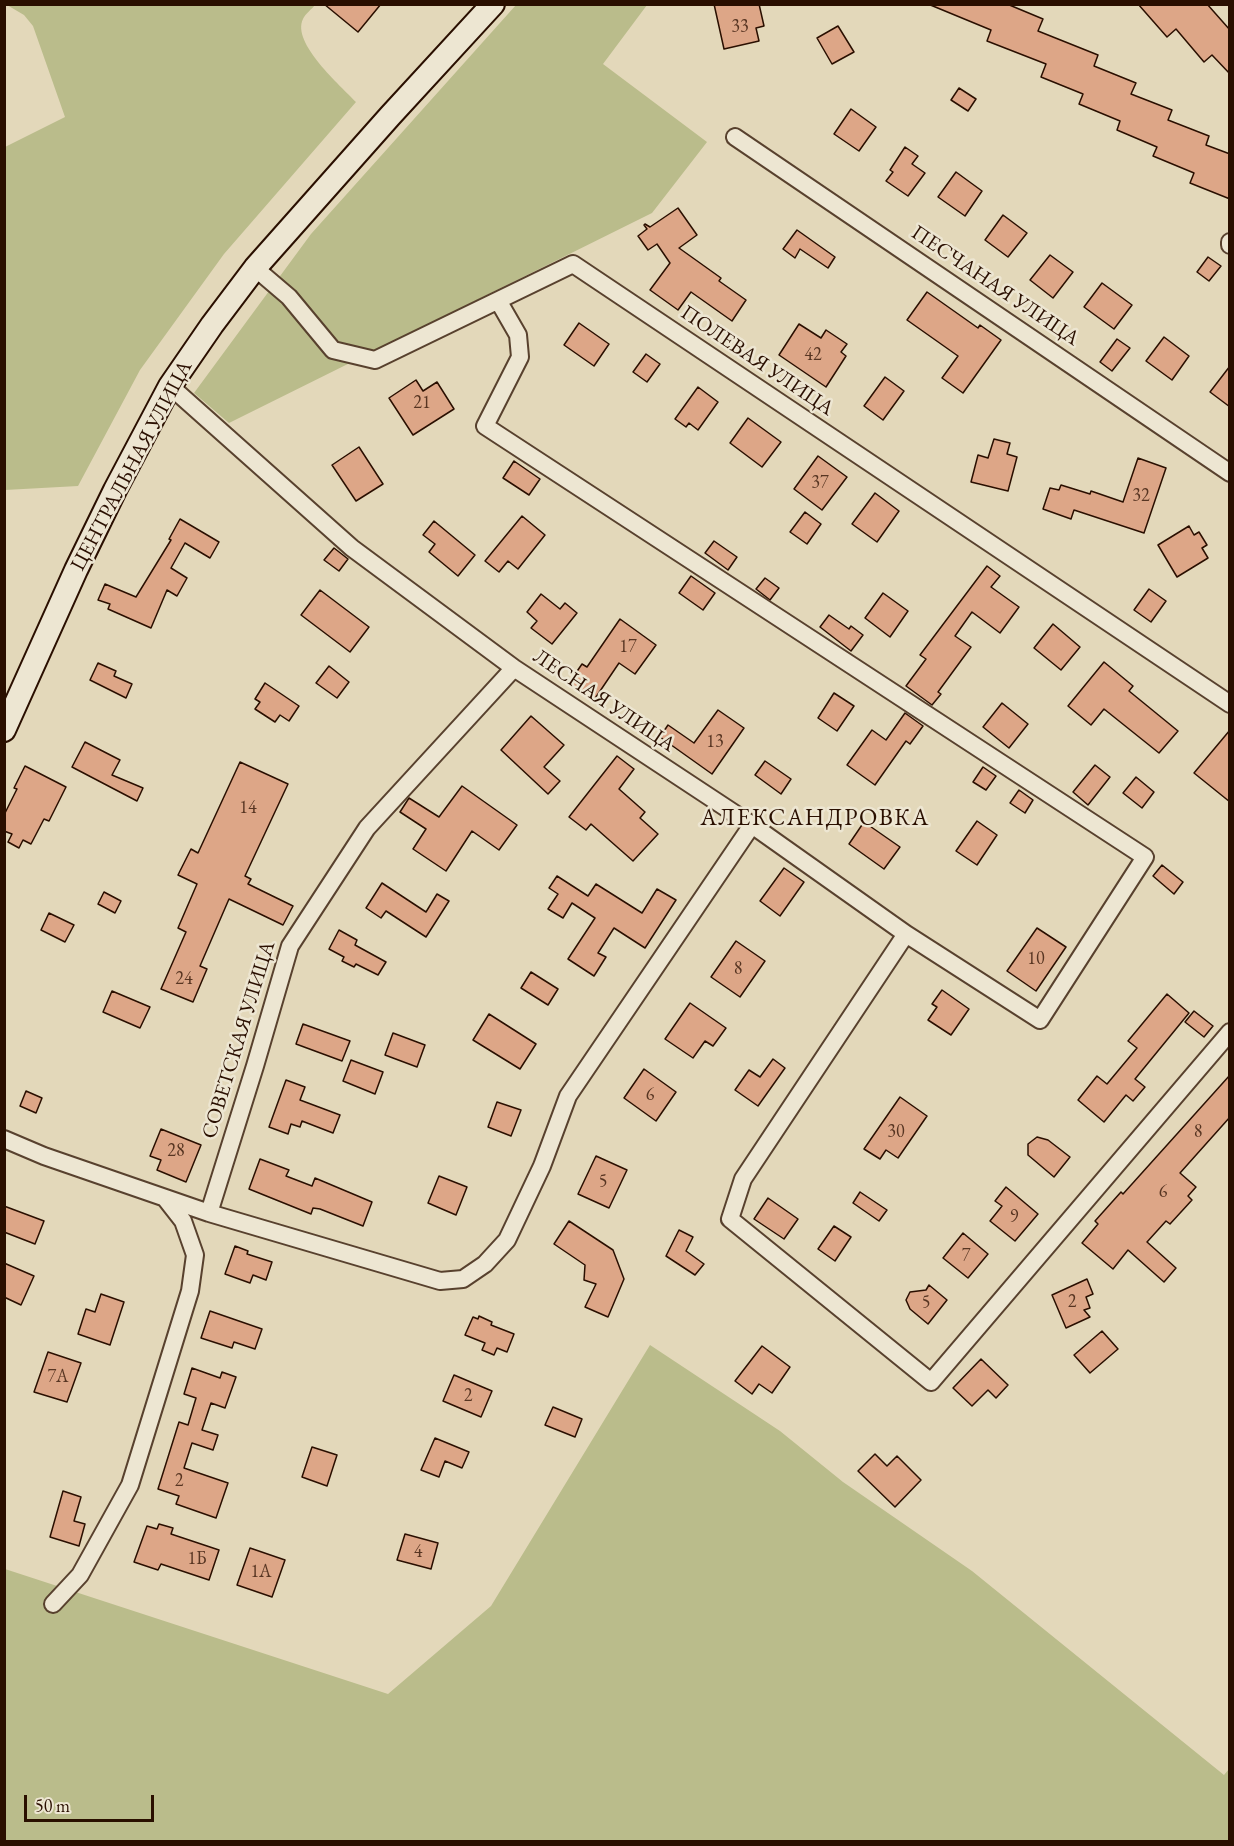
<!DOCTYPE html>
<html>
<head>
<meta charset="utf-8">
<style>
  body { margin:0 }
  #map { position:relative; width:1234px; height:1846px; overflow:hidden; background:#e3d8ba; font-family:"EB Garamond",serif }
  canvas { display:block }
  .frame { position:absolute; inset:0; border:6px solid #2a0f00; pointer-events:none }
  .scale { position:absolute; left:24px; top:1795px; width:130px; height:27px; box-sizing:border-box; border:3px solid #2a0f00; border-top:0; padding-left:8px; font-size:18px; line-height:21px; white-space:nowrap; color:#2a0f00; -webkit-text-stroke:4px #ede6d2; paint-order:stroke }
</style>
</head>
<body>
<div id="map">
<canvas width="1234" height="1846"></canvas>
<div class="frame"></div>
<div class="scale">50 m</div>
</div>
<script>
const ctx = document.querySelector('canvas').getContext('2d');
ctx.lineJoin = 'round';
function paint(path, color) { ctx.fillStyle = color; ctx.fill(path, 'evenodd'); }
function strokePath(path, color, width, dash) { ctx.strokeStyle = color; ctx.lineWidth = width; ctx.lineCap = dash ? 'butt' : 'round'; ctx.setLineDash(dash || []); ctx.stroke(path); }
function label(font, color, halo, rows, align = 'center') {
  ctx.font = font + ' "EB Garamond",serif'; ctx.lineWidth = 5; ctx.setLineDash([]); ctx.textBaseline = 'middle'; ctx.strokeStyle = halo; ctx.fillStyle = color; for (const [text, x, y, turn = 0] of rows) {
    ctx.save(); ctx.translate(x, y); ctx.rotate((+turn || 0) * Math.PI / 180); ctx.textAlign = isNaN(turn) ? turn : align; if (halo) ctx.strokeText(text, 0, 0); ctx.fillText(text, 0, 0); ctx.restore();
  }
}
const green = new Path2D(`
  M7,5H315C312,9 305,14 303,19C291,43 341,86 356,102L224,254L140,370L78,486L5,490V147L65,117L33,26L24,15Z
  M516,5H647L603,64L707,142L652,213L229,423L194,393L311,234Z
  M650,1345L780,1431L843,1482L972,1571L1224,1775L1229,1769V1841L5,1842V1569L388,1694L491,1606Z`);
const building = new Path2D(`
  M324,4H381L358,32Z
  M714,4H759L764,26L756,28L759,41L724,49Z
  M928,4H1007L1043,19L1038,31L1098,55L1094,66L1136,83L1131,94L1172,110L1168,120L1209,136L1206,145L1230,154V199L1190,183L1194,173L1153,156L1157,147L1117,130L1120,121L1079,104L1083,94L1041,77L1046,64L987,41L991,30Z
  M1138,4H1207L1230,30V74L1212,55L1204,62L1176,29L1167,37Z
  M838,26L854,52L832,64L817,38Z
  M959,88L976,99L968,111L951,100Z
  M851,109L876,127L859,151L834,134Z
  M905,147L918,156L912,164L925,173L908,196L886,181L893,172L890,170Z
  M956,172L982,191L965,216L938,197Z
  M678,208L697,235L679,248L721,278L719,281L746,300L732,321L691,292L678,310L650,290L670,263L657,244L648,250L638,236L647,229L644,225L645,224L650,227Z
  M1003,215L1027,233L1008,257L985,240Z
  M797,230L835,257L828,268L800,249L795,258L783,249Z
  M1050,255L1073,272L1053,298L1030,280Z
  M1208,257L1221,266L1209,281L1197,272Z
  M1102,283L1132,305L1114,329L1084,307Z
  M927,292L978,328L980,325L1001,340L963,393L942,378L958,356L907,320Z
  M579,323L609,344L594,366L564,345Z
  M799,324L821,338L826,330L847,344L841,352L846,356L826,387L779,355Z
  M1164,337L1189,356L1172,380L1146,361Z
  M1117,339L1130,348L1112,371L1100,362Z
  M646,354L660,364L647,382L633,372Z
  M1230,366V407L1210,392Z
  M885,377L904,391L883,420L864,406Z
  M416,380L423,391L437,382L454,409L413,435L389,398Z
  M698,387L718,402L698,430L689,423L686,427L675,419Z
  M748,418L781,442L762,467L730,443Z
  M994,439L1010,443L1007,454L1017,457L1008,491L971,482L978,455L988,458Z
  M359,447L383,484L356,501L332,465Z
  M818,456L847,477L822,510L794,489Z
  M1138,458L1166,468L1144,533L1074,510L1071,519L1043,509L1050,488L1059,490L1061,485L1090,494L1091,491L1123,502Z
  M514,461L540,479L529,495L503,478Z
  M875,493L899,511L877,542L852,524Z
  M805,512L821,524L807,544L790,532Z
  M522,516L545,535L518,569L508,561L499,572L485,561Z
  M180,519L219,542L210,558L185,543L171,568L187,578L177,596L167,590L151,628L108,609L110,604L98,600L105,584L136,597L171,540L169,539Z
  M434,521L475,555L458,576L429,552L435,544L423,535Z
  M1189,526L1194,535L1199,532L1207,545L1202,548L1208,558L1177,577L1158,545Z
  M714,541L737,557L728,570L705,553Z
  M334,548L348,559L339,571L324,560Z
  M987,566L1000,576L991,587L1019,607L1000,633L972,612L955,636L971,647L938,692L941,694L932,705L906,686L926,659L920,655Z
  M691,576L715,593L703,610L679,593Z
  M765,578L779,588L770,600L756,589Z
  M1149,589L1166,601L1151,622L1134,610Z
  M320,590L369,627L350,652L301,615Z
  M883,593L908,611L890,637L865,618Z
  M541,594L560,609L565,603L577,613L552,644L531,628L537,621L527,612Z
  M829,615L849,629L851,626L863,635L851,651L820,627Z
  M620,619L656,645L635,674L619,663L594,700L569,683L582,664L587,667Z
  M1053,624L1080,647L1061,670L1034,648Z
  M1104,662L1133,686L1129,691L1178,731L1159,753L1104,709L1091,725L1068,706Z
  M98,663L116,671L114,676L132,684L126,698L90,680Z
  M329,666L349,682L337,698L316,683Z
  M265,683L299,706L289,721L280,715L275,722L255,709L260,702L255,699Z
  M834,693L854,706L837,731L818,718Z
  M1002,703L1028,724L1009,748L983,727Z
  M718,710L744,728L712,774L660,737L668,725L694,743Z
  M905,713L923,726L910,744L906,741L875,785L847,765L872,730L886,740Z
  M531,716L564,745L544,767L560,781L548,794L501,750Z
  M1230,730V802L1194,773Z
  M85,742L120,760L112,775L143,788L137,801L72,767Z
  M617,756L634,769L619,789L645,812L640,818L658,834L633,861L591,824L586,830L569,817Z
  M765,761L791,779L781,794L755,775Z
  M240,762L288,784L245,876L251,879L248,884L293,906L283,925L229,899L200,966L207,969L193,1002L161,989L186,932L178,928L197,884L178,875L191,849L198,853Z
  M1095,765L1110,777L1088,805L1073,792Z
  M25,766L66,787L49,821L44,819L31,844L23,840L19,848L8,842L12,834L4,831V815L17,789L14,788Z
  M983,767L996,776L986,790L973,782Z
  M1136,777L1154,792L1142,808L1123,793Z
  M462,786L517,825L499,850L472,831L446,871L413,849L426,829L400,812L409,798L439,817Z
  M1019,790L1033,800L1025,813L1010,803Z
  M977,821L997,835L977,865L956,851Z
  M864,822L900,847L884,869L849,844Z
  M1162,865L1183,882L1174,894L1153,876Z
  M784,868L804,882L780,916L760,901Z
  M557,876L588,896L596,884L642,913L657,889L676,900L645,948L614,928L598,953L606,957L594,976L568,959L595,918L572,903L563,918L548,909L558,894L549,888Z
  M382,883L426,912L437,894L449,901L426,937L386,911L381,918L366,908Z
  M104,892L121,901L115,913L98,904Z
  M49,913L74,925L65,942L41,930Z
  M1037,928L1066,947L1036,991L1007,971Z
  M339,930L357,940L355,945L386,962L378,975L356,964L354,967L342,961L344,957L329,949Z
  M736,941L765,961L740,997L711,977Z
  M531,972L558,989L548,1005L521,988Z
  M942,990L969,1009L951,1035L928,1020L937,1007L932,1004Z
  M112,991L150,1007L140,1028L103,1012Z
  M1167,994L1189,1013L1135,1079L1145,1087L1133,1101L1126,1095L1104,1122L1078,1100L1097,1076L1107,1084L1137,1048L1128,1041Z
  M690,1003L726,1028L713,1046L705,1041L693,1058L665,1039Z
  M1194,1011L1213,1026L1204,1037L1185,1022Z
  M489,1014L536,1044L520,1069L473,1040Z
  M303,1024L350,1041L342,1061L296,1044Z
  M393,1033L425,1045L417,1067L385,1055Z
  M773,1059L785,1068L758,1106L735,1090L749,1070L760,1077Z
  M351,1060L383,1072L375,1094L343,1081Z
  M644,1069L676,1092L656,1121L624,1098Z
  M1230,1075V1117L1180,1173L1196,1187L1188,1196L1192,1200L1170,1224L1166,1221L1147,1242L1176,1268L1164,1282L1128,1250L1113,1269L1082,1243L1098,1224L1095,1221L1121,1192L1123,1194Z
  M286,1080L305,1087L300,1100L340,1115L333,1133L302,1121L300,1127L291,1124L288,1134L269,1127Z
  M26,1091L42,1098L36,1113L20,1106Z
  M900,1097L927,1116L898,1158L886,1150L880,1159L864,1149Z
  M497,1102L521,1110L511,1136L488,1127Z
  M161,1129L201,1145L186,1182L157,1170L161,1160L150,1156Z
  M1037,1137L1048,1140L1070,1157L1054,1177L1028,1155V1144Z
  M596,1156L627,1170L609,1208L578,1194Z
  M260,1159L289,1170L286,1176L312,1186L315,1178L372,1202L363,1226L320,1209L313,1208L311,1214L249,1189Z
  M439,1176L467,1187L456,1215L428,1203Z
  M1006,1187L1038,1214L1015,1241L990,1221L1002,1206L995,1201Z
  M860,1192L887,1210L879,1221L853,1203Z
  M768,1198L798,1219L784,1239L754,1219Z
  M4,1206L44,1221L35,1244L4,1232Z
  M569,1221L613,1250L624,1279L608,1317L585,1307L596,1284L584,1280L585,1265L554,1244Z
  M834,1226L851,1237L835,1261L818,1249Z
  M679,1230L693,1237L686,1251L704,1264L695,1275L666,1256Z
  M963,1233L988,1254L968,1278L943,1258Z
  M235,1246L248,1251L247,1254L272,1262L266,1280L253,1275L250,1283L225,1274Z
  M4,1263L34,1276L21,1305L4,1297Z
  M1087,1279L1093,1294L1086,1297L1090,1308L1084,1310L1090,1317L1066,1328L1052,1295Z
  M929,1285L947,1300L928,1324L910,1309L906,1300L910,1292L926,1290Z
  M101,1294L124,1302L110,1345L78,1334L86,1309L95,1312Z
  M210,1311L262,1329L255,1349L234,1342L232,1348L201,1338Z
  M479,1316L492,1322L491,1325L514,1334L507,1352L497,1348L494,1355L482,1350L485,1343L465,1335L473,1317L478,1319Z
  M1102,1331L1118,1349L1090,1373L1074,1355Z
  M762,1346L790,1367L772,1393L759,1384L752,1394L735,1381Z
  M48,1352L81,1363L67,1402L34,1392Z
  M981,1359L1008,1385L996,1398L988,1390L972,1406L953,1388Z
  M192,1368L220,1378L222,1372L236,1377L225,1408L211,1403L202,1430L218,1435L213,1450L192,1443L184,1468L228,1483L216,1518L176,1504L179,1496L158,1489L179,1422L188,1425L196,1398L184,1394Z
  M454,1375L492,1391L481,1417L443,1401Z
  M553,1407L582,1419L575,1437L545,1425Z
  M435,1438L469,1452L462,1468L445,1461L439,1477L421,1470Z
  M312,1447L337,1455L327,1486L302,1477Z
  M875,1454L887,1466L897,1456L921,1480L895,1507L858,1471Z
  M63,1491L81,1497L74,1521L85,1524L79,1546L50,1537Z
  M159,1524L173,1528L171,1534L219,1550L209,1580L161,1564L158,1570L134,1562L147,1526L157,1529Z
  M405,1534L438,1543L431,1569L397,1560Z
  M250,1548L285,1560L272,1597L237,1585Z`);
const street = new Path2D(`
  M735,137L1230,473
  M1230,242V245
  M255,268L289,297L333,350L375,360L573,264L1230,704
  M170,386L352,548L514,668L752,825L906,934L1040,1020L1145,857L485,426L520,357L518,335L499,302
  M906,934L743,1179L730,1219L931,1382L1230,1032
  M4,1139L44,1156L209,1213L440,1281L463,1279L485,1264L507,1240L542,1166L568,1096L752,825
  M209,1213L255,1066L290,946L367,828L514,668
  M53,1604L80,1575L130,1485L190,1291L195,1255L183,1221L165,1198`);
const secondary = new Path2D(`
  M4,730L76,570L115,490L170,386L212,325L255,268L390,116L493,4`);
const numberNames = [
  ["33",740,27],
  ["42",813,355],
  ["21",422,403],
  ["37",820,483],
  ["32",1141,496],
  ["17",628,647],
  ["13",715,742],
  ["14",248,808],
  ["10",1036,959],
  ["8",738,969],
  ["24",184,979],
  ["6",650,1095],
  ["30",896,1132],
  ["8",1198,1132],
  ["28",176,1151],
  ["5",603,1182],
  ["6",1163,1192],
  ["9",1014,1217],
  ["7",966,1256],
  ["2",1072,1302],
  ["5",926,1303],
  ["7А",58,1377],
  ["2",468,1396],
  ["2",179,1481],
  ["4",418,1552],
  ["1Б",197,1559],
  ["1А",261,1572]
];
const streetNames = [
  ["ПЕСЧАНАЯ УЛИЦА",995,286,34],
  ["ПОЛЕВАЯ УЛИЦА",757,361,34],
  ["ЦЕНТРАЛЬНАЯ УЛИЦА",132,466,-62],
  ["ЛЕСНАЯ УЛИЦА",604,701,34],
  ["СОВЕТСКАЯ УЛИЦА",239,1040,-73]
];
const quarterNames = [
  ["АЛЕКСАНДРОВКА",815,818]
];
paint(green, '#babc8b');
paint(building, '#dda687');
strokePath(building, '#2a0f00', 1.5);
strokePath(street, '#58412e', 20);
strokePath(secondary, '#2a0f00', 26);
strokePath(street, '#ede6d2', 16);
strokePath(secondary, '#ede6d2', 22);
label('18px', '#573522', null, numberNames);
label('21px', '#2a0f00', '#ede6d2', streetNames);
ctx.letterSpacing = '1.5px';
label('24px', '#2a0f00', '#ede6d2', quarterNames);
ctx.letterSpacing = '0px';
</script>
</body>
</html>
